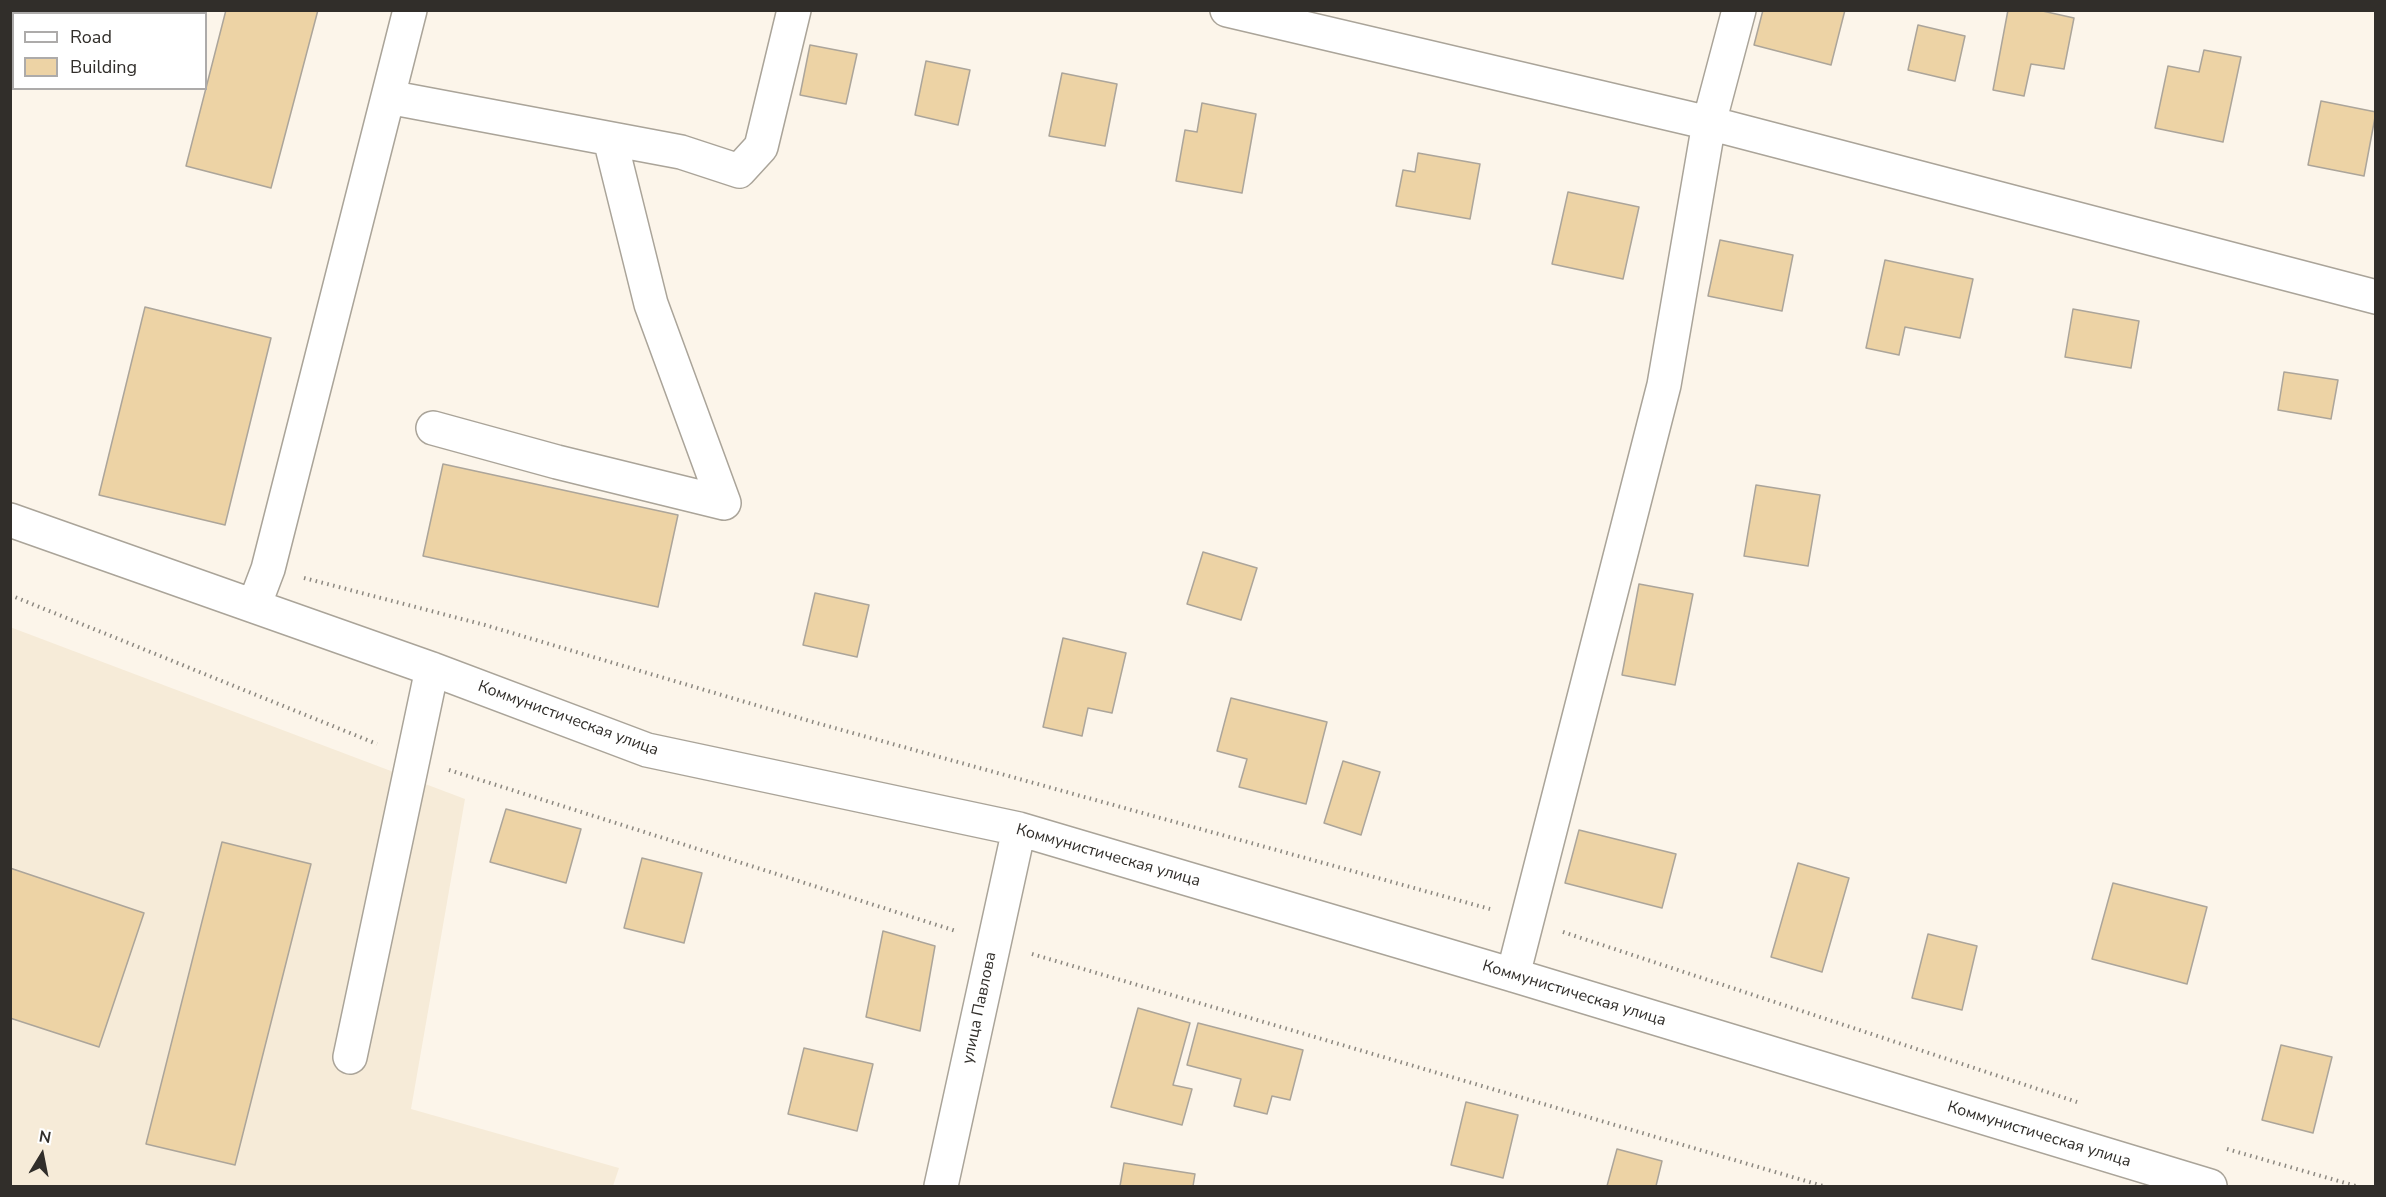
<!DOCTYPE html>
<html>
<head>
<meta charset="utf-8">
<style>
  body { margin:0 }
  #map { position:relative; width:2386px; height:1197px; overflow:hidden; background:#fcf5ea; font-family:"Nunito Sans",sans-serif }
  canvas { display:block }
  .frame { position:absolute; inset:0; border:12px solid #312e2a; pointer-events:none }
  .legend { position:absolute; left:12px; top:12px; width:195px; height:78px; box-sizing:border-box; background:#fff; border:2px solid #adabaa; margin:0; padding:8px 10px; list-style:none; font-size:18px; color:#312e2a }
  .legend li { display:flex; align-items:center; gap:12px; height:30px }
  .legend b { width:30px; border:2px solid #adabaa }
  .north { position:absolute; left:12px; top:1125px; width:60px; height:60px; -webkit-text-stroke:4px #fff; paint-order:stroke; rotate:10deg; font-size:16px; font-weight:700; line-height:24px; text-align:center; color:#312e2a }
  .north::after { content:''; display:block; margin:auto; width:21px; height:27px; background:#312e2a; clip-path:polygon(50% 0,100% 100%,50% 72%,0 100%) }
</style>
</head>
<body>
<div id="map">
<canvas width="2386" height="1197"></canvas>
<div class="frame"></div>
<ul class="legend">
<li><b style="height:8px;background:#fff"></b>Road</li>
<li><b style="height:16px;background:#edd3a5"></b>Building</li>
</ul>
<div class="north">N</div>
</div>
<script>
const ctx = document.querySelector('canvas').getContext('2d');
ctx.lineJoin = 'round';
function paint(path, color) { ctx.fillStyle = color; ctx.fill(path, 'evenodd'); }
function strokePath(path, color, width, dash) { ctx.strokeStyle = color; ctx.lineWidth = width; ctx.lineCap = dash ? 'butt' : 'round'; ctx.setLineDash(dash || []); ctx.stroke(path); }
function label(font, color, halo, rows, align = 'center') {
  ctx.font = font + ' "Nunito Sans",sans-serif'; ctx.lineWidth = 6; ctx.setLineDash([]); ctx.textBaseline = 'middle'; ctx.strokeStyle = halo; ctx.fillStyle = color; for (const [text, x, y, turn = 0] of rows) {
    ctx.save(); ctx.translate(x, y); ctx.rotate((+turn || 0) * Math.PI / 180); ctx.textAlign = isNaN(turn) ? turn : align; if (halo) ctx.strokeText(text, 0, 0); ctx.fillText(text, 0, 0); ctx.restore();
  }
}
const built = new Path2D(`
  M10,627L465,799L411,1109L619,1168L613,1186H11Z`);
const building = new Path2D(`
  M226,10H318L271,188L186,166Z
  M1763,10H1845L1831,65L1754,45Z
  M2008,10H2038L2074,18L2064,69L2031,64L2024,96L1993,90Z
  M1918,25L1965,36L1955,81L1908,70Z
  M810,45L857,54L846,104L800,95Z
  M2204,50L2241,57L2223,142L2155,128L2168,66L2199,72Z
  M926,61L970,70L958,125L915,115Z
  M1062,73L1117,84L1105,146L1049,136Z
  M2321,101L2376,112L2364,176L2308,165Z
  M1202,103L1256,114L1242,193L1176,181L1185,130L1197,132Z
  M1418,153L1480,164L1470,219L1396,206L1403,170L1415,172Z
  M1568,192L1639,207L1623,279L1552,264Z
  M1720,240L1793,255L1782,311L1708,296Z
  M1885,260L1973,279L1960,338L1905,327L1899,355L1866,348Z
  M145,307L271,338L225,525L99,495Z
  M2073,309L2139,321L2131,368L2065,357Z
  M2284,372L2338,380L2331,419L2278,410Z
  M443,464L678,515L658,607L423,556Z
  M1756,485L1820,495L1808,566L1744,556Z
  M1203,552L1257,568L1241,620L1187,604Z
  M1639,584L1693,594L1675,685L1622,675Z
  M815,593L869,605L857,657L803,645Z
  M1063,638L1126,653L1112,713L1088,708L1082,736L1043,727Z
  M1231,698L1327,722L1306,804L1239,787L1247,759L1217,751Z
  M1343,761L1380,772L1361,835L1324,823Z
  M506,809L581,829L566,883L490,862Z
  M1579,830L1676,854L1662,908L1565,883Z
  M222,842L311,864L235,1165L146,1144Z
  M642,858L702,873L684,943L624,928Z
  M1798,863L1849,878L1822,972L1771,957Z
  M10,868L144,913L99,1047L10,1018Z
  M2113,883L2207,907L2187,984L2092,959Z
  M883,931L935,946L920,1031L866,1017Z
  M1928,934L1977,946L1962,1010L1912,998Z
  M1138,1008L1190,1023L1173,1085L1192,1089L1182,1125L1111,1107Z
  M1198,1023L1303,1050L1290,1100L1272,1096L1267,1114L1234,1106L1241,1079L1187,1065Z
  M2281,1045L2332,1057L2313,1133L2262,1120Z
  M804,1048L873,1064L857,1131L788,1114Z
  M1466,1102L1518,1115L1503,1178L1451,1165Z
  M1617,1149L1662,1161L1656,1186H1607Z
  M1124,1163L1195,1174L1193,1186H1120Z`);
const path = new Path2D(`
  M304,578L485,625L813,722L1490,909
  M10,595L377,744
  M449,770L956,931
  M1563,932L2077,1102
  M1032,954L1823,1186
  M2227,1149L2356,1186`);
const minor = new Path2D(`
  M1227,10L1709,123L2376,297
  M388,97L681,152L739,171L761,147L794,10
  M433,428L557,462L724,503L651,304L610,139
  M10,520L432,669L647,750L1019,829L1513,975L2210,1186
  M254,606L268,569L410,10
  M1513,975L1664,385L1709,123L1739,10
  M350,1057L432,669
  M941,1186L1019,829`);
const streetNames = [
  ["Коммунистическая улица",568,719,20],
  ["Коммунистическая улица",1108,856,16],
  ["Коммунистическая улица",1574,994,17],
  ["улица Павлова",980,1008,-78],
  ["Коммунистическая улица",2039,1135,17]
];
paint(built, '#f6ebd8');
paint(building, '#edd3a5');
strokePath(building, '#aca59a', 1.5);
strokePath(minor, '#aaa499', 36);
strokePath(path, '#8c8880', 4, [1.5, 4.5]);
strokePath(minor, '#fff', 33);
label('16px', '#312e2a', '#fff', streetNames);
</script>
</body>
</html>
